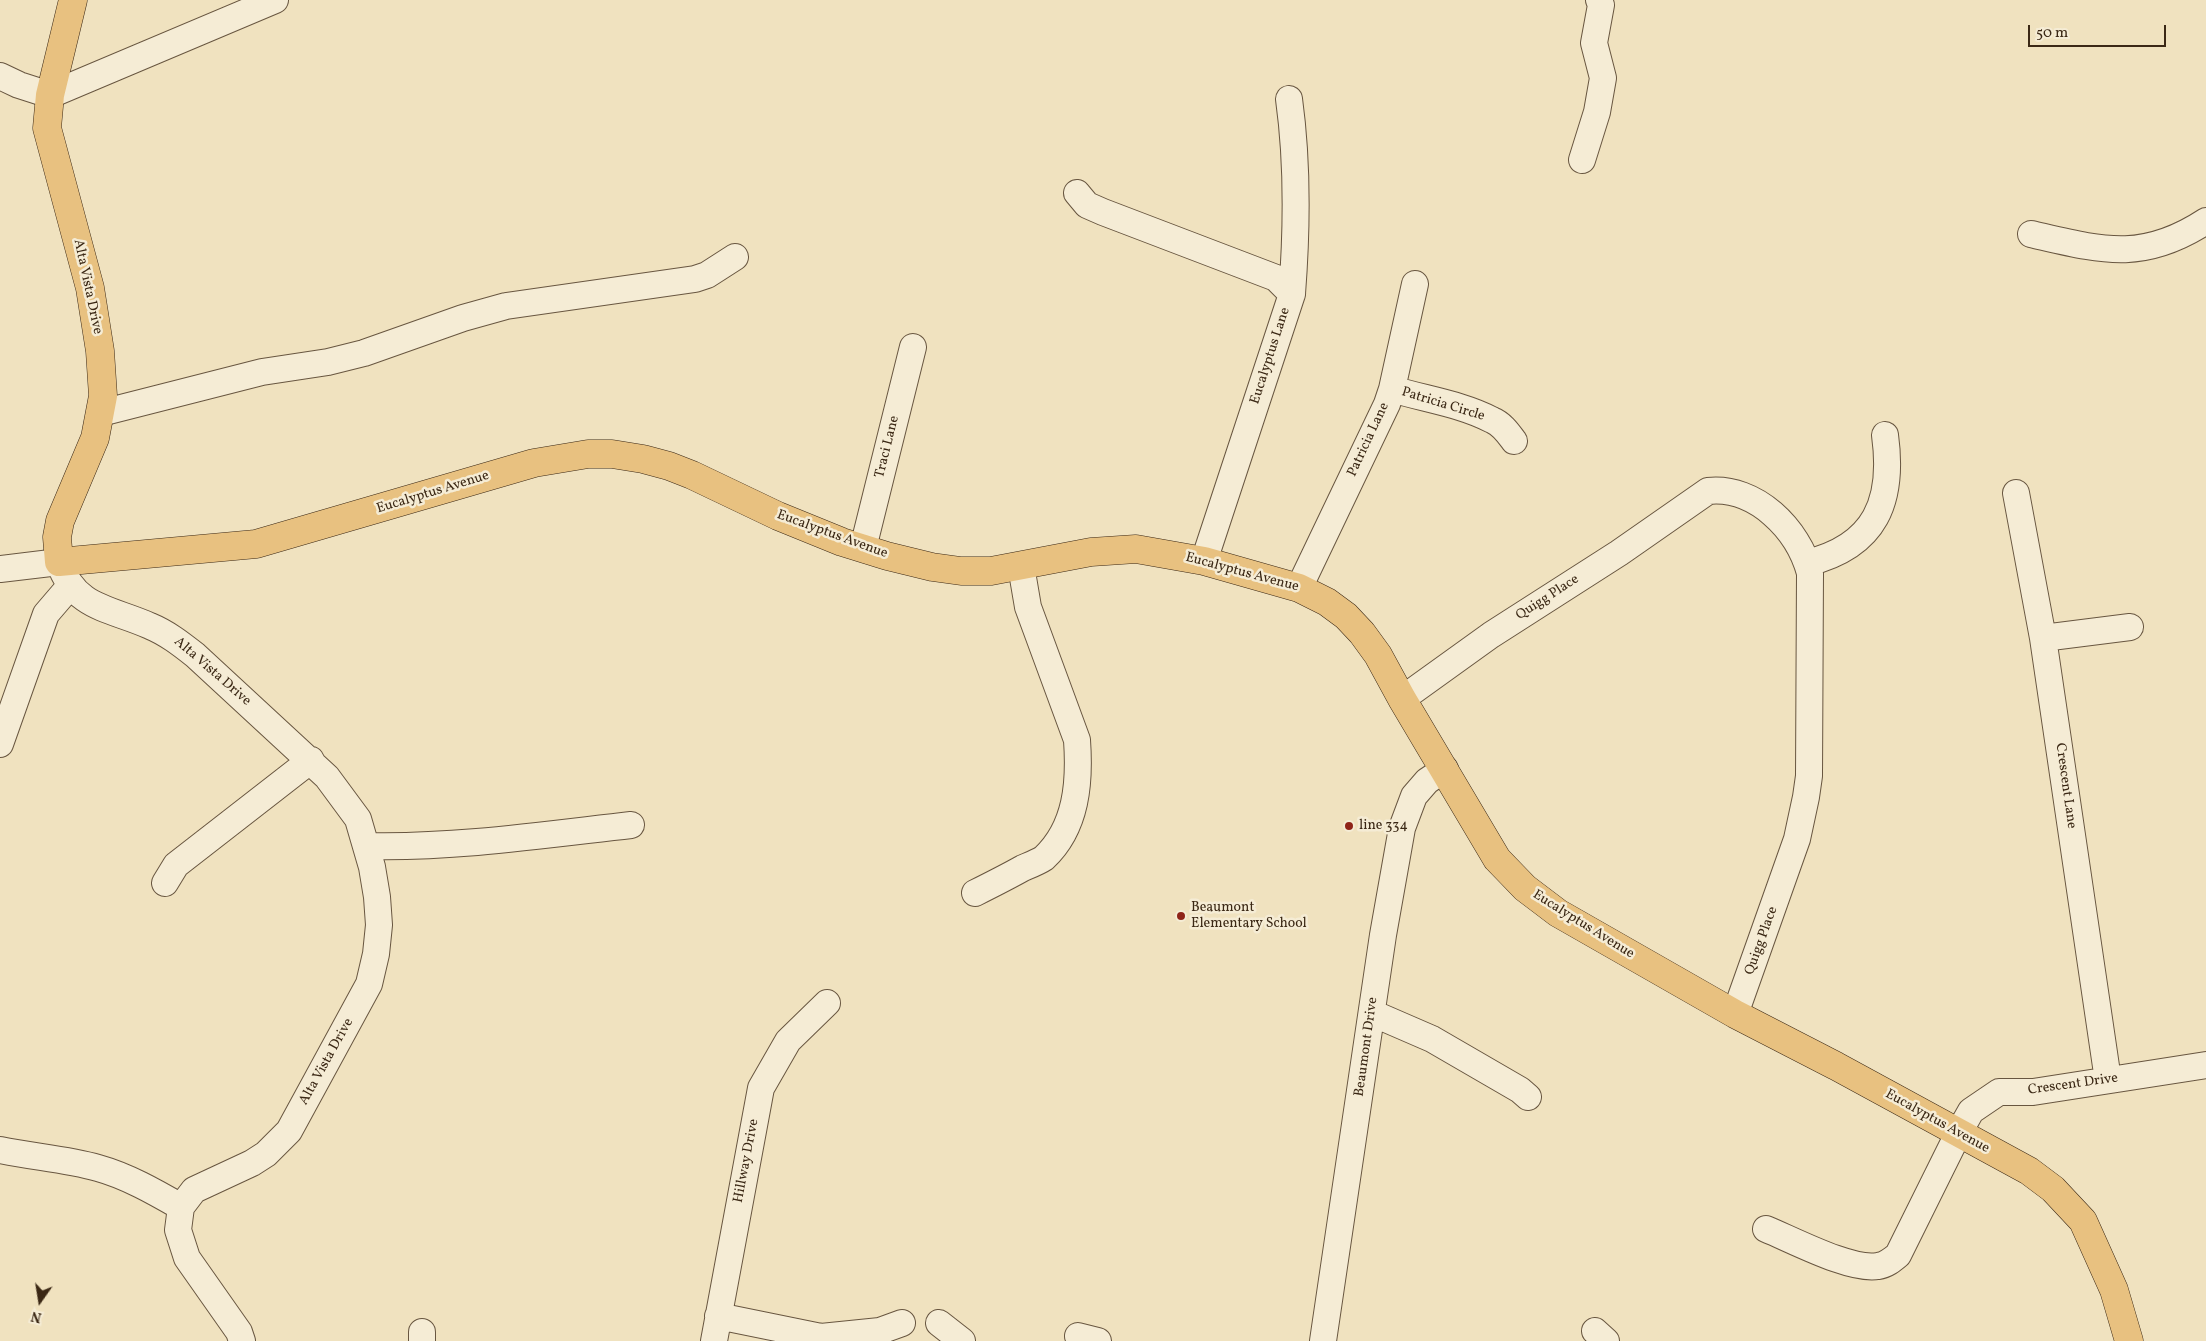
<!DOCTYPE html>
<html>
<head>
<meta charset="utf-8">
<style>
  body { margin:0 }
  #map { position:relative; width:2206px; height:1341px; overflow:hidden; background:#f0e2bf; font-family:Vollkorn,serif }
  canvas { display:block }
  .north { position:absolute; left:15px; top:1276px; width:50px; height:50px; -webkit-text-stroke:4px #f5ecd5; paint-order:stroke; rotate:193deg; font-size:14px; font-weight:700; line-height:20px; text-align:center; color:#3b2815 }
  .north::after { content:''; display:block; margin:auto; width:18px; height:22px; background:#3b2815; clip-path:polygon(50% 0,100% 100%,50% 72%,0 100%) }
  .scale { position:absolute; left:2028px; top:25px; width:138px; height:22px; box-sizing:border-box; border:2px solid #3b2815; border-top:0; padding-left:6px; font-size:15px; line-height:18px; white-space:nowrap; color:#3b2815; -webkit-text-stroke:4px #f5ecd5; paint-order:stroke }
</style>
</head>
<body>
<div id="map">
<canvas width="2206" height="1341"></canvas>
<div class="north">N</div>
<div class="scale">50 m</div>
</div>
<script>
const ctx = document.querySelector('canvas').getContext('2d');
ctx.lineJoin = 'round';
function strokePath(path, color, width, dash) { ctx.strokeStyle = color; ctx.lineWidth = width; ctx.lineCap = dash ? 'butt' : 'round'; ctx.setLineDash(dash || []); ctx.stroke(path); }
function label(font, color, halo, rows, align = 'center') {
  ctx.font = font + ' Vollkorn,serif'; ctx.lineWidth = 5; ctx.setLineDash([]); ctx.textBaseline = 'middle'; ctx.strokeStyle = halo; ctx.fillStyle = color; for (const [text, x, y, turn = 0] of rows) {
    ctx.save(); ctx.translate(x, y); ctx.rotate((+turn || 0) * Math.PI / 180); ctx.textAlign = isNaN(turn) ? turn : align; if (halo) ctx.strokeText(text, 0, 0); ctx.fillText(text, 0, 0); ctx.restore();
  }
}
const minor = new Path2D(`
  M0,76L19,85L50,95L275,0
  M1289,99C1298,164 1297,229 1292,294
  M1582,160L1597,112L1603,78L1594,43L1601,5L1599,0
  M1077,193L1087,205L1103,212L1276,278L1292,294L1204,561
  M2031,234C2101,250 2142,263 2206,221
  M1392,389C1424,399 1462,404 1492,420C1502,424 1508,433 1514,441
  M101,413L262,372L328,362L364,353L463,318L506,306L695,279L707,275L735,257
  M2016,493L2043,638L2108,1080
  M863,548L913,347
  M1807,563C1876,546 1894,501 1885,435
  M0,569L59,562C75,609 110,608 150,626C167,633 181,644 195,655L327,777L358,819L372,867L377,897L379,925L376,954L369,984L289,1131L266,1154L252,1163L194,1190L181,1207L178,1230L187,1258L239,1332L242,1341
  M1299,588L1387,404L1392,389L1415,284
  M2043,638L2130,627
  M1402,699L1491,635L1619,553L1708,491C1756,486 1798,529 1810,573L1809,776L1806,797L1797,839L1735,1014
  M0,744L46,614L70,586
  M367,846C455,848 543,835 631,825
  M165,883L176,865L311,760
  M975,893C991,885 1007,877 1023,868C1030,865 1038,862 1044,858C1077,827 1080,782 1077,740L1028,607L1021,566
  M1372,1013L1432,1039L1520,1090L1528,1097
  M0,1150C33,1157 66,1159 98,1168C127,1176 155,1192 181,1207
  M1766,1229C1793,1240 1851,1271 1878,1266C1886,1265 1892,1260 1898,1255L1958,1134L1971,1111L1999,1092H2033L2206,1065
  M718,1316L821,1337L880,1331L902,1323
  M939,1323L962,1341
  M1595,1331L1606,1341
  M1078,1336L1098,1341
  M422,1341V1332
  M714,1341L761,1088L788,1041L827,1003
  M1323,1341L1383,935L1402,828L1414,796L1427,781L1445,769`);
const major = new Path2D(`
  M73,0L50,95L47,128L90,288L100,351L103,396L95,438L60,521L57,537L59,562L256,544L534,463L588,454H612L643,459L669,466L692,475L778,516L842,542L887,556L932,567L961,571H991L1091,552L1136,549L1204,561L1299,588L1327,602L1346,616L1362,633L1378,655L1402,699L1497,859L1525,888L1558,913L1735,1014L1836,1066L2029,1171L2053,1189L2083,1221L2114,1290L2129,1341`);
const markers = [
  [1349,826,5,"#8f2418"],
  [1181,916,5,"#8f2418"]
];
const streetNames = [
  ["Alta Vista Drive",87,287,78],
  ["Eucalyptus Lane",1271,356,-72],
  ["Patricia Circle",1443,405,17],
  ["Patricia Lane",1369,440,-65],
  ["Traci Lane",888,447,-76],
  ["Eucalyptus Avenue",433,493,-17],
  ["Eucalyptus Avenue",832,535,20],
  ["Eucalyptus Avenue",1242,573,15],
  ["Quigg Place",1548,598,-33],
  ["Alta Vista Drive",212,672,41],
  ["Crescent Lane",2065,786,82],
  ["Eucalyptus Avenue",1583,925,32],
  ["Quigg Place",1762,941,-70],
  ["Beaumont Drive",1367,1047,-82],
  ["Alta Vista Drive",327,1062,-61],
  ["Crescent Drive",2073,1085,-8],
  ["Eucalyptus Avenue",1937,1122,29],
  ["Hillway Drive",747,1161,-79]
];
const poiNames = [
  ["line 334",1359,826],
  ["Beaumont",1191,908],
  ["Elementary School",1191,924]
];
strokePath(minor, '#685640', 28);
strokePath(major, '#3b2815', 29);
strokePath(minor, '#f5ecd5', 26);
strokePath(major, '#e8c180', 28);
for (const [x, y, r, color] of markers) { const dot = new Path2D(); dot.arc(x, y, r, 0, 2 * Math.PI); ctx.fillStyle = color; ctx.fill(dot); strokePath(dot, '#f5ecd5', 2); }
label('14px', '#3b2815', '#f5ecd5', streetNames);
label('14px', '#3b2815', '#f5ecd5', poiNames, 'left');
</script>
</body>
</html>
